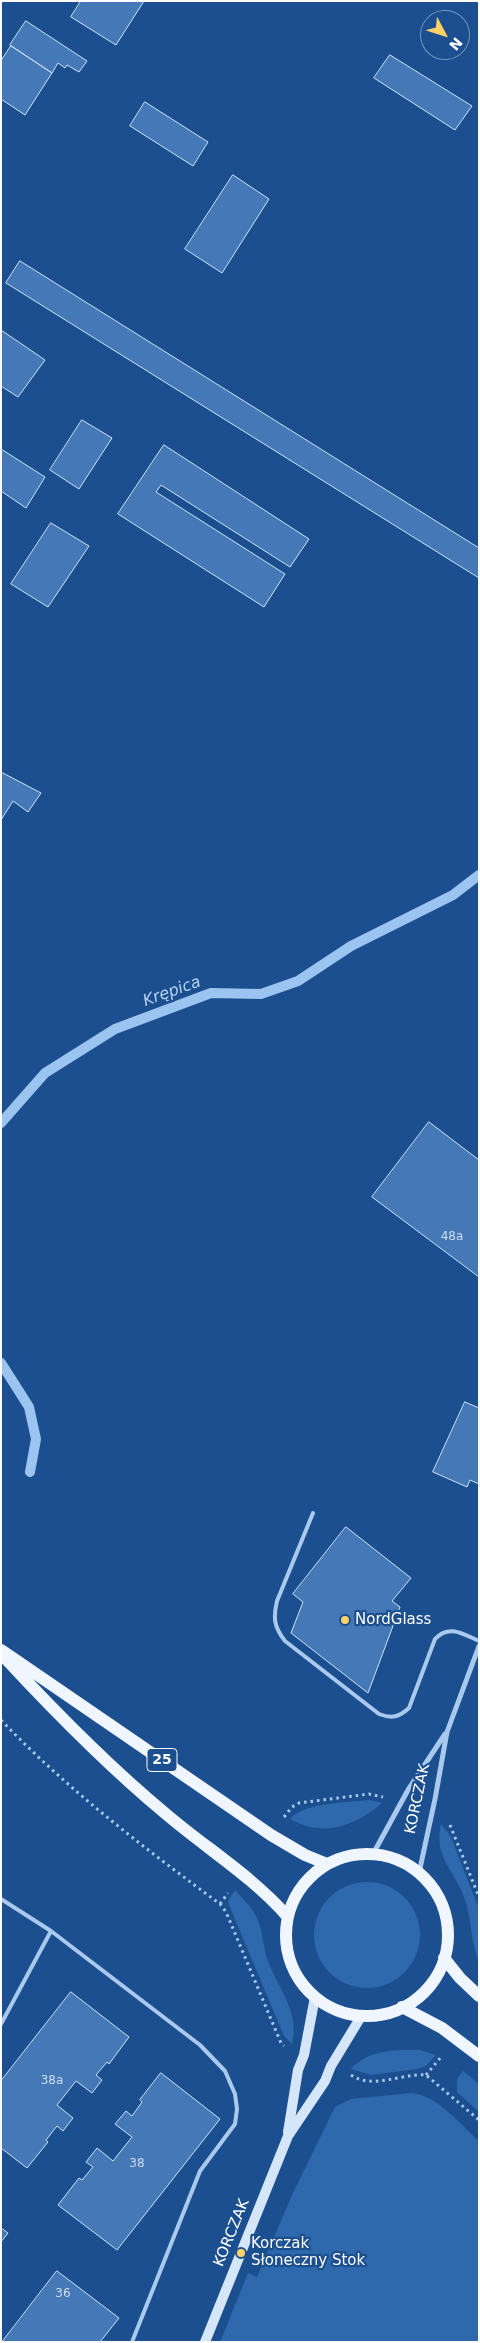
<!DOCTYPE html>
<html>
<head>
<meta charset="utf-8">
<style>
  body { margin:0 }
  #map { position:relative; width:480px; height:2343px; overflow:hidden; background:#1b4f8f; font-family:"DejaVu Sans",sans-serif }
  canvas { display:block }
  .frame { position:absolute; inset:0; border:2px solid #fff; pointer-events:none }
  .north { position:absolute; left:420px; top:10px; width:50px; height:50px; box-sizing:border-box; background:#1b4f8f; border:1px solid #7695bc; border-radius:50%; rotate:130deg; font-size:14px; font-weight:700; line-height:20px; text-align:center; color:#fff }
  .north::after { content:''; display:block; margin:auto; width:18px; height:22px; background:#ffd166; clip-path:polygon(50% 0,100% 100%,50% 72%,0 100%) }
</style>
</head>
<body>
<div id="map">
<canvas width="480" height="2343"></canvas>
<div class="frame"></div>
<div class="north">N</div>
</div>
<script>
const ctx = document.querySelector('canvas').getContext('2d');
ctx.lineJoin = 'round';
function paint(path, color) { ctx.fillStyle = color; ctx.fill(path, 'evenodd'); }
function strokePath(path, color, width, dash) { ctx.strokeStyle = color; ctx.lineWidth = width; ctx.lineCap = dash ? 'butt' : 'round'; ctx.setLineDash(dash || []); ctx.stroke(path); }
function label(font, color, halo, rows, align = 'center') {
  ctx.font = font + ' "DejaVu Sans",sans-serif'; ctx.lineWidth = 4.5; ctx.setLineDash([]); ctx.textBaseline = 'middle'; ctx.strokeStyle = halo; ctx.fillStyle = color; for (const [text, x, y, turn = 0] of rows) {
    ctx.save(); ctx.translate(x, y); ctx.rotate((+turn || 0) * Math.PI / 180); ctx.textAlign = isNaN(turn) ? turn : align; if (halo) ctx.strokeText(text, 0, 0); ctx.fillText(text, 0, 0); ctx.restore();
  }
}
const green = new Path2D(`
  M369,1800L382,1803C355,1826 324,1838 290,1819C305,1802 346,1803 369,1800Z
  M441,1824L451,1837L479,1909V1961C470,1941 472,1920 465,1900C456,1871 433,1858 441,1824Z
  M314 1935a53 53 0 1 1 106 0a53 53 0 1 1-106 0Z
  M235,1890C242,1898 250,1905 255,1914C263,1928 262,1943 267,1958C276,1986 301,2012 292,2044L284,2036L229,1905L228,1901Z
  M402,2050H420L436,2055L426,2066L417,2069L371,2075L351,2069C364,2054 383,2051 402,2050Z
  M463,2071L479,2084V2112L457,2092V2079Z
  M411,2093C437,2095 460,2124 479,2141V2342H220L248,2273L257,2277L292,2195L335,2107L351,2099Z`);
const stream = new Path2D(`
  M1,1123L45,1073L115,1029L211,993L261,994L298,981L351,946L453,895L479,875
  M1,1363L29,1407L36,1439L30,1472`);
const building = new Path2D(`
  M81,1H144L116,45L71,17Z
  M26,21L87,61L79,72L67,65L65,68L58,63L52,73L10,45Z
  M11,46L52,73L25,115L1,99V61Z
  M390,55L472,106L455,130L374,78Z
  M145,102L208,142L193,166L130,126Z
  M233,175L269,199L222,273L185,249Z
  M20,261L479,548V578L6,283Z
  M1,330L45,360L18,397L1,386Z
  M82,420L112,438L79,489L50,470Z
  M164,445L309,539L290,567L161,485L156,492L285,574L264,607L118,514Z
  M1,449L45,477L26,508L1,491Z
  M51,523L89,546L48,607L11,584Z
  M1,772L41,793L28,812L13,801L1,820Z
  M429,1122L479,1160V1277L372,1197Z
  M465,1402L479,1408V1484L470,1480L467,1487L433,1472Z
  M346,1527L411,1578L392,1601L400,1607L368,1693L291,1633L303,1602L293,1594Z
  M71,1992L129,2037L109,2064L107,2062L96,2075L102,2080L92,2093L76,2081L57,2105L73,2118L63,2131L57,2126L46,2140L48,2142L27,2168L1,2148V2081Z
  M161,2073L220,2119L117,2250L58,2205L79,2178L82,2180L93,2167L86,2162L97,2148L113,2161L132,2137L115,2124L126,2111L132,2116L142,2102L140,2100Z
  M1,2228L8,2233L1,2242Z
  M57,2271L119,2318L100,2342H5L3,2341Z`);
const path = new Path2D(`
  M1,1720C67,1789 144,1848 220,1904L226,1912L281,2043L284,2046
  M284,1817L292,1807L299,1803L369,1794L383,1797
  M450,1825L479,1897
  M220,1904L228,1893
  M351,2075C373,2090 401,2073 426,2075L479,2120
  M426,2075L441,2057`);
const lane = new Path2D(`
  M313,1513L277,1601C273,1618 274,1627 285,1641L379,1714C392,1719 399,1717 409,1708L435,1639C449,1624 463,1634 479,1641
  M1,1899L51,1931L200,2045L225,2071L235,2094L237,2109L235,2124L200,2171L132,2342
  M1,2024L51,1931`);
const street = new Path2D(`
  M373,1854L408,1790L445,1734
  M419,1873L435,1799L447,1732L479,1646`);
const secondary = new Path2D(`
  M288,2132L298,2070L304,2055L315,1997
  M205,2342L288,2136L325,2081L331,2066L362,2015`);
const primary = new Path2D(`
  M1,1650L271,1835L305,1855L327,1864
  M5,1658C56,1713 108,1766 166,1814C207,1849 252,1876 288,1917
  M286 1935a81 81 0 1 1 162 0a81 81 0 1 1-162 0Z
  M444,1958L460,1978L479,1996
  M402,2007L442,2028L479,2056`);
const markers = [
  [345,1620,5,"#ffd166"],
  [241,2253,5,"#ffd166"]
];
const numberNames = [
  ["48a",452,1237],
  ["38a",52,2081],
  ["38",137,2164],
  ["36",63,2294]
];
const shields = [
  [162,1760,30]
];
const shieldNames = [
  ["25",162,1760]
];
const poiNames = [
  ["NordGlass",355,1620],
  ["Korczak",251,2244],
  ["Słoneczny Stok",251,2261]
];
const streetNames = [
  ["KORCZAK",418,1799,-78],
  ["KORCZAK",232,2233,-68]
];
const waterNames = [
  ["Krępica",172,992,-20]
];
paint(green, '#2e69ad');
strokePath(stream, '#9cc4f0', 10);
paint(building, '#4478b7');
strokePath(building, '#cfe3fa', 1);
strokePath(path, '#a9c9ee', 3, [2.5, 4]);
strokePath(lane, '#a9c9ee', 4);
strokePath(street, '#a9c9ee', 5);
strokePath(secondary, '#d6e6fa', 10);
strokePath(primary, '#f0f6ff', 12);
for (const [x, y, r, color] of markers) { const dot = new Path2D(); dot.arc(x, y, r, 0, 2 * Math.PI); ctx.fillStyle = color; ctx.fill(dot); strokePath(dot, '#1b4f8f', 2); }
label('12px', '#d0dded', null, numberNames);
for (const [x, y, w] of shields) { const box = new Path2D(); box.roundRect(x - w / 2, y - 11.5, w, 23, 4); ctx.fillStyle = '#1b4f8f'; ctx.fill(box); strokePath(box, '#fff', 1); }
label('bold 14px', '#fff', null, shieldNames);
label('15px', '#fff', '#1b4f8f', poiNames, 'left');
label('15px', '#fff', '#1b4f8f', streetNames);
label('italic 16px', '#b5d3f5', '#1b4f8f', waterNames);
</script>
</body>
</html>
